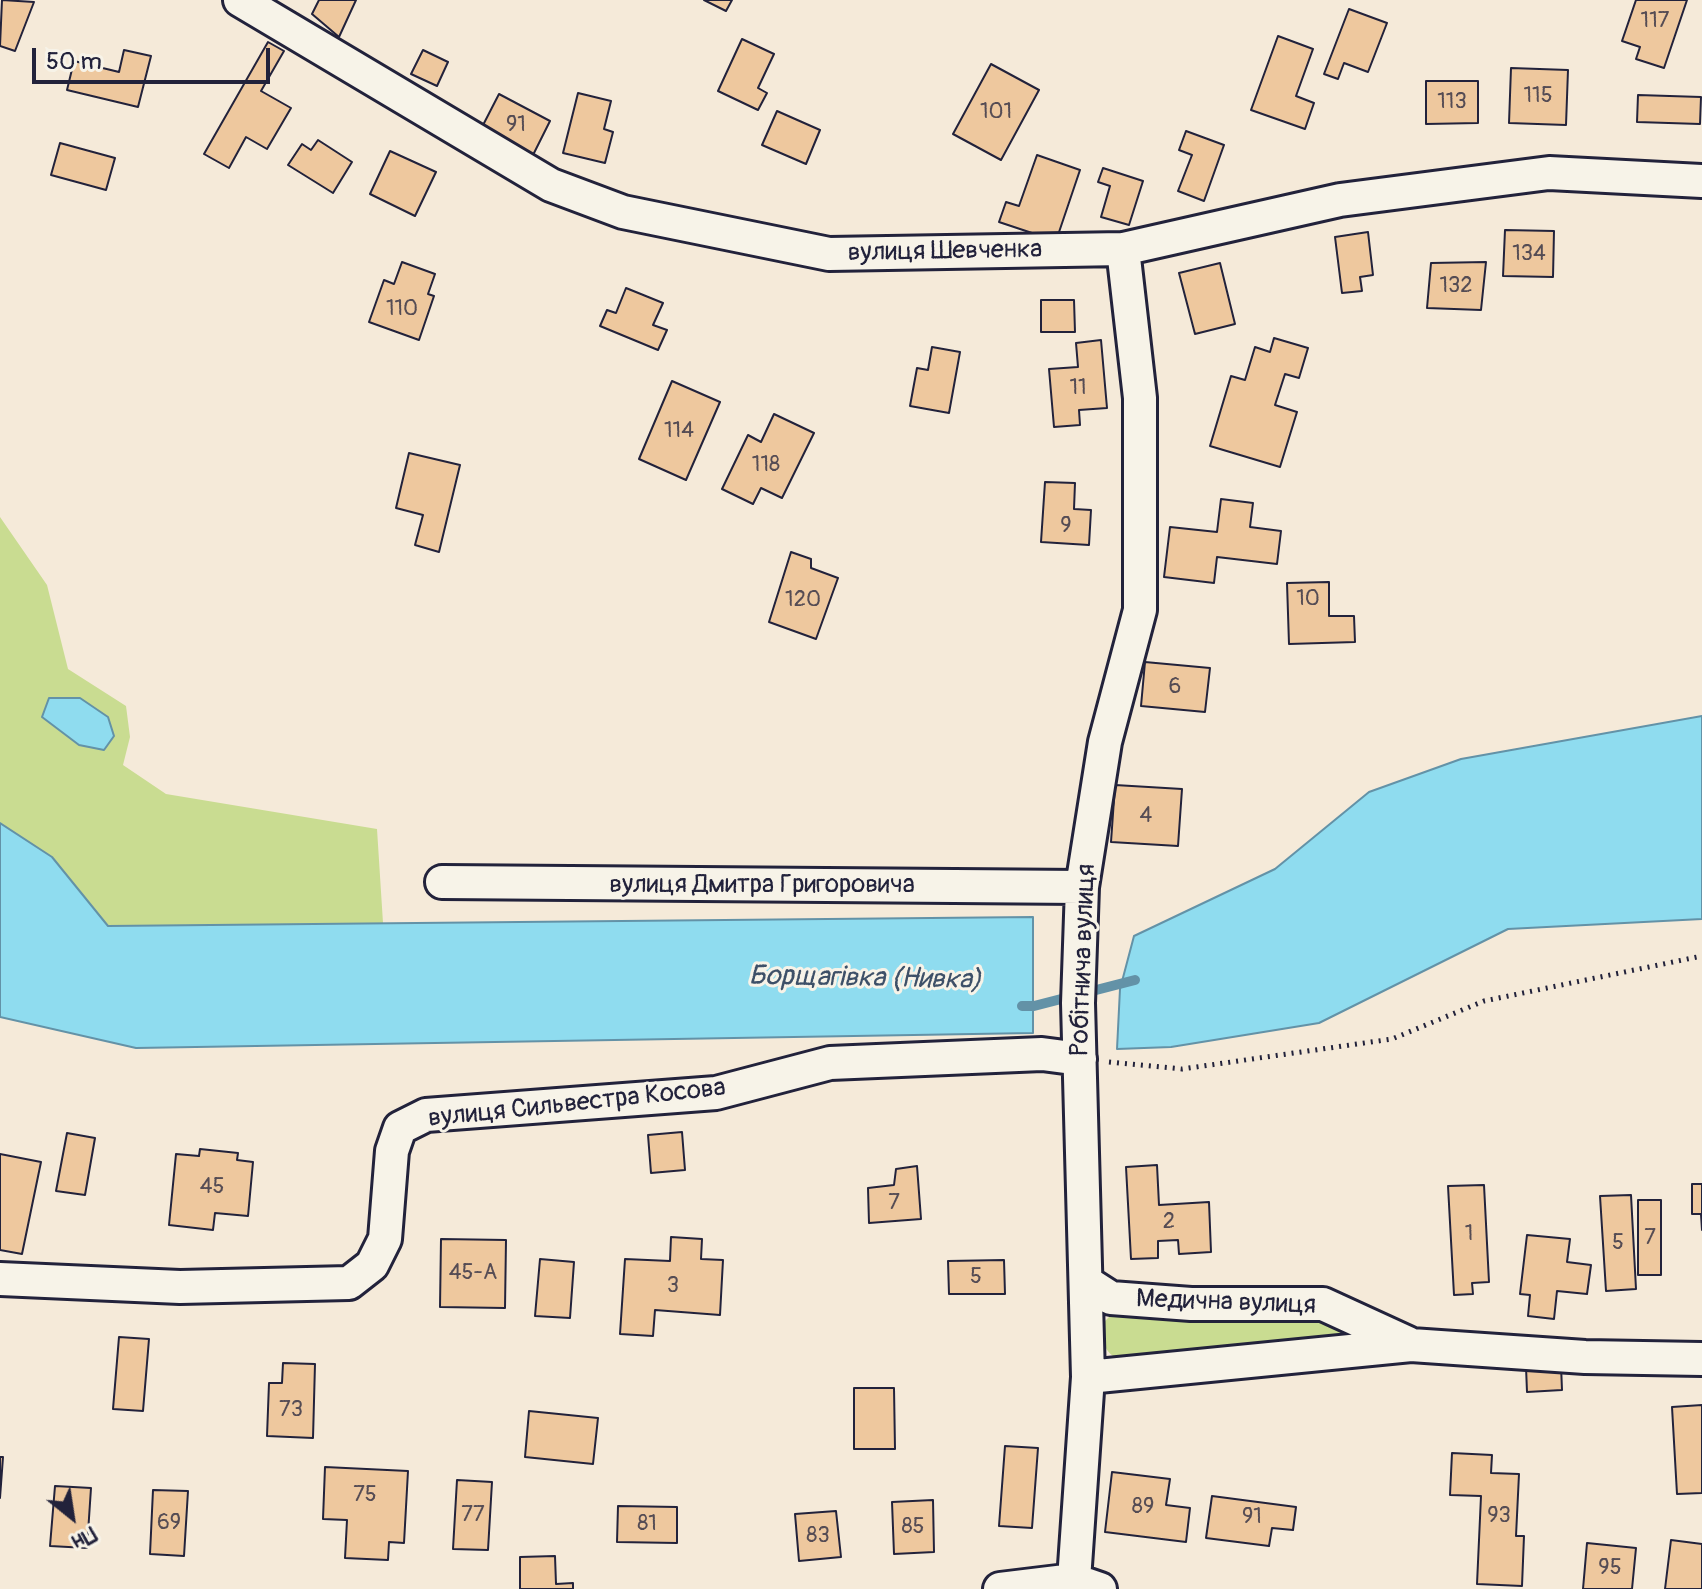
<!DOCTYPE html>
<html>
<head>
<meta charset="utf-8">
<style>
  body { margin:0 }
  #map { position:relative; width:1702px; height:1589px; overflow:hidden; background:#f5ead9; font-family:Pangolin,sans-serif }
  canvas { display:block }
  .north { position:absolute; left:32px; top:1477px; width:80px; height:80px; -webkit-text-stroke:6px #f7f3e8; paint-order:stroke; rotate:150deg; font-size:22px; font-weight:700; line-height:32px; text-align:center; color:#22223b }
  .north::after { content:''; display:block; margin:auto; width:28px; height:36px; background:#22223b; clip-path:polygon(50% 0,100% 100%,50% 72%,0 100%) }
  .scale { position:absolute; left:32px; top:48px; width:238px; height:36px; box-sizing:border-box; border:4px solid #22223b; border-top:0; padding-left:10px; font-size:24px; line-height:28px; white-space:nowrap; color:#22223b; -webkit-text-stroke:6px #f7f3e8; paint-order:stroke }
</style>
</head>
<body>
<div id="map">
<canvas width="1702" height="1589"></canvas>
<div class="north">Пн</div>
<div class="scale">50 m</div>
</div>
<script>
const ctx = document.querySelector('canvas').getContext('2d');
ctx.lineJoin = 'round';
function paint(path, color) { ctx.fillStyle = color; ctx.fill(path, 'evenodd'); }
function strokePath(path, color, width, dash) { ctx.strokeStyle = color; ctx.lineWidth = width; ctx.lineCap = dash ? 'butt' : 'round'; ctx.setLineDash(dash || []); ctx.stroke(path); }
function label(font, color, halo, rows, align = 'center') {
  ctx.font = font + ' Pangolin,sans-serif'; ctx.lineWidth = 6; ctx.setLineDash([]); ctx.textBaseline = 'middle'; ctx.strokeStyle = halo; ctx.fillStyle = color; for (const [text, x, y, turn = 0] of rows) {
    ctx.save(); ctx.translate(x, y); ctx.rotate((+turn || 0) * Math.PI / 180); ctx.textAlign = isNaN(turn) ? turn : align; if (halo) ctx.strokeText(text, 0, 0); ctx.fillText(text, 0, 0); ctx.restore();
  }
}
const green = new Path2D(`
  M0,517L47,585L68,669L126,706L130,737L123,765L166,794L377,829L383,923L108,926L52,857L0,823Z
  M1117,1309L1321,1312L1374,1337L1124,1362C1104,1353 1102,1345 1103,1323Z`);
const water = new Path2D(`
  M80,698L108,717L114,736L104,750L79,745L42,717L49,698Z
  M1702,716V919L1508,929L1319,1023L1171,1047L1117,1049L1120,989L1134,936L1275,869L1369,792L1461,759Z
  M0,823L52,857L108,926L1033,917V1033L136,1048L0,1017Z`);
const stream = new Path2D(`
  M1022,1006H1034L1135,980`);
const building = new Path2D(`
  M2,0L34,2L15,51L0,46Z
  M319,0H356L339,37L312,14Z
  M704,0H732L726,11Z
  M1636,0H1687L1664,68L1636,59L1640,47L1622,41Z
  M1349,9L1387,23L1368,72L1344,63L1338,79L1324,74Z
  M1278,36L1313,49L1296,96L1314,103L1305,129L1251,110Z
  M742,39L774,54L758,88L767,93L758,110L718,91Z
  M268,42L284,51L261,91L291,108L267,149L246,137L229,168L204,154Z
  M124,50L151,56L138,107L67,90L74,61L119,72Z
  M423,50L448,62L437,86L411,74Z
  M991,64L1039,90L1001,160L953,134Z
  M1511,68L1568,70L1566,125L1509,123Z
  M1426,81H1478V123L1426,124Z
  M578,93L611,101L604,129L613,132L605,163L563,153Z
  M499,94L550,121L533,155L481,129Z
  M1638,95L1701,97L1700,124L1637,122Z
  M777,111L820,130L806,164L762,145Z
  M1186,131L1224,145L1204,201L1178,191L1192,155L1179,150Z
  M318,140L352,162L333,193L288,165L302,144L311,150Z
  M60,143L115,158L106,190L51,175Z
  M390,151L436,172L415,216L370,194Z
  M1037,155L1080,170L1056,241L999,222L1006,202L1019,206Z
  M1103,168L1143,181L1129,225L1101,217L1110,186L1098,182Z
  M1505,230L1554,231L1553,277L1503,276Z
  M1368,232L1373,275L1360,277L1362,291L1342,293L1335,237Z
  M402,262L435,274L428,294L434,296L419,340L369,322L384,280L394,284Z
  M1486,262L1481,310L1427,308L1431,263Z
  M1220,263L1235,324L1195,334L1179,273Z
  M626,288L663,303L653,325L667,330L658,350L600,326L607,310L616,313Z
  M1041,300H1074L1075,332H1041Z
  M1274,338L1308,348L1299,378L1285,374L1275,405L1297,412L1280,467L1210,446L1231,376L1245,380L1255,347L1270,352Z
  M1101,340L1107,408L1079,410L1080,425L1054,427L1049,369L1078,367L1076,343Z
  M932,347L960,352L949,413L910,406L917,368L928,370Z
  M672,381L720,402L686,480L639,459Z
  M774,414L814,433L782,498L761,488L753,504L722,489L748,435L761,442Z
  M409,453L460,465L439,552L415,545L423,515L396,508Z
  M1045,482L1075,483L1074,509L1091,510L1089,545L1041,542Z
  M1221,499L1253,503L1250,527L1281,531L1277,564L1217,557L1214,583L1164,577L1170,527L1217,532Z
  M791,552L811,559V568L838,578L816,639L769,622Z
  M1329,582V616H1354L1355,642L1289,644L1287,583Z
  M1145,662L1210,668L1205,712L1141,706Z
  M1115,785L1182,789L1178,846L1111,842Z
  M682,1132L685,1170L651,1173L648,1135Z
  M67,1133L95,1138L85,1195L56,1191Z
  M200,1149L238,1153L237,1160L253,1162L248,1216L215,1213L213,1230L169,1225L176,1154L199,1156Z
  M0,1154L41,1162L22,1254L0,1250Z
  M1157,1165L1159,1205L1209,1202L1211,1252L1179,1254L1178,1240L1158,1241V1258L1131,1259L1126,1167Z
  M917,1166L921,1219L869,1223L868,1188L894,1185L896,1169Z
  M1692,1184H1702V1230L1701,1214H1692Z
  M1484,1185L1489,1282L1472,1283L1473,1294L1454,1295L1448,1186Z
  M1631,1195L1636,1289L1606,1291L1600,1196Z
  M1638,1200H1661V1275H1638Z
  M1527,1235L1570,1239L1567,1262L1591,1265L1587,1294L1557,1291L1554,1319L1528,1316L1530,1295L1520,1294Z
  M671,1237L702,1239L701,1259L723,1260L720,1315L655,1310L653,1336L620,1334L625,1259L670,1261Z
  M441,1239L506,1240L505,1308L440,1307Z
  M540,1259L574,1262L570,1318L535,1316Z
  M1004,1260L1005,1294H949L948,1261Z
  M119,1337L149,1339L143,1411L113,1409Z
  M283,1363L315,1364L313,1438L267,1436L269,1383H282Z
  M1561,1365L1562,1390L1527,1392L1526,1367Z
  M854,1388H894L895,1449H854Z
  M1702,1405V1493L1677,1494L1672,1407Z
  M529,1411L598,1418L593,1464L525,1457Z
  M1005,1446L1038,1448L1032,1528L999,1526Z
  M1452,1453L1492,1455L1491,1473L1519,1474L1516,1536H1524L1522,1586L1477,1584L1481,1496L1450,1495Z
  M0,1457H3L0,1498Z
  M325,1467L408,1471L404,1543L389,1542L388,1560L345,1558L347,1520L323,1519Z
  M1112,1472L1170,1479L1166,1505L1190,1508L1186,1542L1105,1532Z
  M457,1480L492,1482L488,1550L453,1549Z
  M55,1486L91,1488L87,1548L50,1546Z
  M153,1490L188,1491L184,1556L150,1554Z
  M1212,1496L1296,1507L1293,1530L1272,1528L1269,1546L1206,1538Z
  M933,1500L934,1552L894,1554L892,1502Z
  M618,1506L677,1507V1543L617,1542Z
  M836,1511L841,1557L799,1561L795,1514Z
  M1671,1540L1702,1544V1589H1665Z
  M1587,1543L1636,1548L1632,1589H1583Z
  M555,1556L556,1584L573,1583V1589H520V1557Z`);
const path = new Path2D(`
  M1109,1062L1182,1069L1392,1039L1484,1001L1702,956`);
const minor = new Path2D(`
  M240,0L551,185L623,212L829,254L1123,249L1340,200L1549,173L1702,181
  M442,882L1082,887
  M0,1279L180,1287L349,1283L372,1265L385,1239L392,1151L400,1128L426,1115L716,1093L830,1063L1042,1054L1080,1059
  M1086,1282L1111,1298L1191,1304H1323L1408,1343
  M1088,1377L1411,1345L1585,1357L1702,1359
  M1074,1580L1088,1377L1078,1003L1082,887L1105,742L1140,610V398L1123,249
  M1000,1589L1074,1580L1100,1589`);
const numberNames = [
  ["117",1655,21],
  ["115",1538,96],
  ["113",1452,102],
  ["101",996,112],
  ["91",516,125],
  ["134",1529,254],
  ["132",1456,286],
  ["110",402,309],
  ["11",1078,388],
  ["114",679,431],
  ["118",766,465],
  ["9",1066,526],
  ["10",1308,599],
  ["120",803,600],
  ["6",1175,687],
  ["4",1146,816],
  ["45",212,1187],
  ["7",894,1203],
  ["2",1169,1222],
  ["1",1469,1234],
  ["7",1650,1238],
  ["5",1618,1243],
  ["45-А",473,1273],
  ["5",976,1277],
  ["3",673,1286],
  ["73",291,1410],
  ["75",365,1495],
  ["89",1143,1507],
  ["77",473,1515],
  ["93",1499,1516],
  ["91",1252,1517],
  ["69",169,1523],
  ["81",647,1524],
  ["85",913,1527],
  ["83",818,1536],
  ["95",1610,1568]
];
const streetNames = [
  ["вулиця Шевченка",945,252,-1],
  ["вулиця Дмитра Григоровича",762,885],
  ["Робітнича вулиця",1084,960,-88],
  ["вулиця Сильвестра Косова",577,1104,-6],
  ["Медична вулиця",1226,1303,2]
];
const waterNames = [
  ["Борщагівка (Нивка)",865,979,1]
];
paint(green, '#c9dc91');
paint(water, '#8fdcef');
strokePath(water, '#6392a7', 2);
strokePath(stream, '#6392a7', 10);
paint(building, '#eec89e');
strokePath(building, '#22223b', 2);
strokePath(minor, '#22223b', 38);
strokePath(path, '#22223b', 5, [2, 6]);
strokePath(minor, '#f7f3e8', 32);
label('22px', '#554c54', null, numberNames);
label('26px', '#22223b', '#f7f3e8', streetNames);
label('italic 28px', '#3d5068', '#f7f3e8', waterNames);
</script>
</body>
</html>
